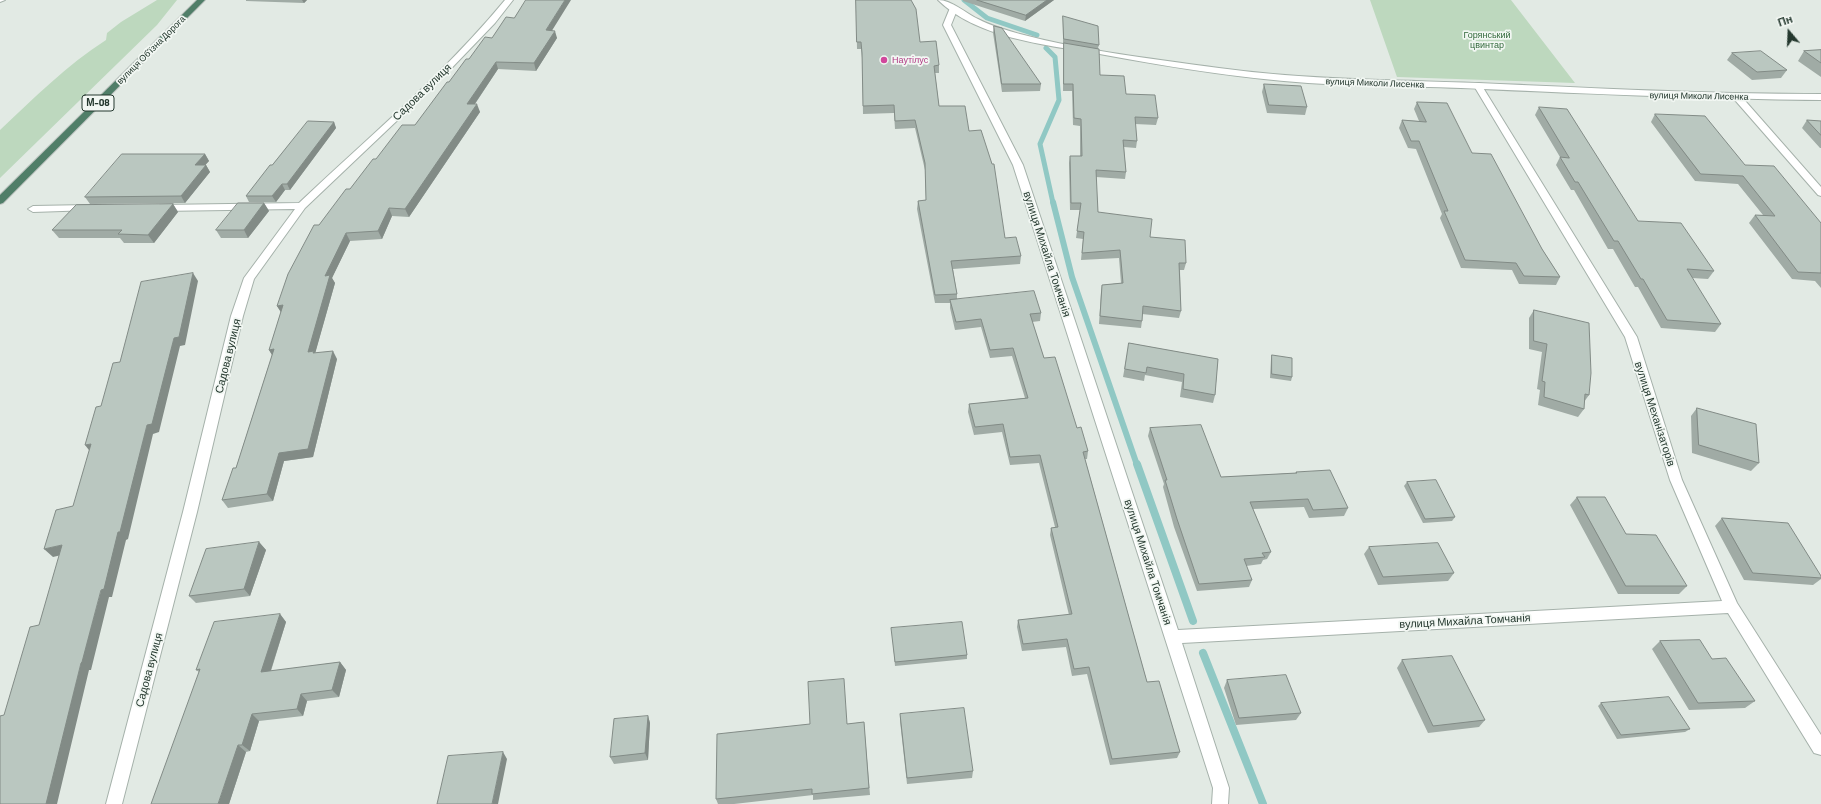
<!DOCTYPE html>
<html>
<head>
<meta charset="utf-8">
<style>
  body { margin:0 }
  #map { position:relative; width:1821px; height:804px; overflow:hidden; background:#e2eae4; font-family:Barlow,sans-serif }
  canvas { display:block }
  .north { position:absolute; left:1769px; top:12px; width:40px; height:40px; -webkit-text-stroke:3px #f2f7f3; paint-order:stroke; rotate:341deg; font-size:11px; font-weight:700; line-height:16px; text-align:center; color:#24382e }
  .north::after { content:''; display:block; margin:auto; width:14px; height:18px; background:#24382e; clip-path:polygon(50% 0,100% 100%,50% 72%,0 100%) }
</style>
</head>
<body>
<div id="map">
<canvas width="1821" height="804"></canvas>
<div class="north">Пн</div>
</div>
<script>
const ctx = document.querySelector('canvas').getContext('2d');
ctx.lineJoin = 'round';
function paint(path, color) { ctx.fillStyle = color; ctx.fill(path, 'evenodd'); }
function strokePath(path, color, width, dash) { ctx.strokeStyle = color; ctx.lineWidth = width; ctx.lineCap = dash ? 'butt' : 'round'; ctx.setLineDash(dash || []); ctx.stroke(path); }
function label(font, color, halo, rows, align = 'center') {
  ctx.font = font + ' Barlow,sans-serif'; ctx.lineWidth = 3.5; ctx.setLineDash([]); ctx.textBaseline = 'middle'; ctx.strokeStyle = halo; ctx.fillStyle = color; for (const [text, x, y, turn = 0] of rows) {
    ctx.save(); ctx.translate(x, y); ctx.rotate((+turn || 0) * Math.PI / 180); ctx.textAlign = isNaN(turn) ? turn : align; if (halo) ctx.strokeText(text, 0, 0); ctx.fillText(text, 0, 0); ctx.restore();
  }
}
const green = new Path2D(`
  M157,0H177L157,25L0,178V130C34,98 67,65 106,40L107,33L121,22Z
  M1370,0H1511L1575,83L1397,77Z`);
const streamFar2 = new Path2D(`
  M964,0L987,18L1037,35
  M1046,48L1055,57L1059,100L1040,144L1053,203`);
const streamFar1 = new Path2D(`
  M1053,202L1072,277L1137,465`);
const stream = new Path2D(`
  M1137,464L1193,621
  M1203,653L1263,804`);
const minor = new Path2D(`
  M505,0H513L495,23L443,77L305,208L254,279L243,316L197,512L122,804H106L183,512L231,316L244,278L295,209L160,211L155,208L160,205L299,203C369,137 444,74 505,0Z
  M950,8L957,10L951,25L1023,165L1178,630L1722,601L1670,480L1625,337L1474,86L1478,83L1482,86L1637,337L1682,480L1737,603L1821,735V755L1814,753L1728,613L1182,643L1229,788L1228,804H1212L1213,788L1013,165L943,25Z
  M1737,94L1740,95L1821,187V196L1818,195L1734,99V95Z
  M89,205L92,206L94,208L92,210L33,212L28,209L33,206Z`);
const tertiary = new Path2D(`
  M0,0H5L0,2Z
  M938,0C952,0 965,13 978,19C991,26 1006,30 1020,34C1083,51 1154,59 1219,68C1307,80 1392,80 1479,83C1593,88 1707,94 1821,94V100C1708,99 1596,94 1483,89C1425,86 1366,87 1308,83C1236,78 1164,66 1094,53C1044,45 975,37 938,0Z`);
const trunk = new Path2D(`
  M197,0H205L3,203L0,204V195Z`);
const wall = new Path2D(`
  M246,0H307L304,3L246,1Z
  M856,0L920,42L939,65V73H935L939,106L969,131L1005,238L1021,256L1020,264L953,269L957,294V299L1041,313L1040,321L1032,322L1044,358L1088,451L1087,459H1085L1147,682L1180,752L1177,758L1110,765L1087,674L1072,676L1066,647L1022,651L1017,627L1018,620L1069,615L1050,535L1051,528L1055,527L1039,463L1010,465L1002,432L974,435L968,412L969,404L1025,398L1012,356L990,358L981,327L955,330L950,308V303H935L917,209L918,201L926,200L925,170L915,128L895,129L894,113L863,114L862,58L861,49H857Z
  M963,0H1054L1025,21L963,1Z
  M1063,16L1099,45L1098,48L1100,75L1158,118L1156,125L1135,124L1137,141L1136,148L1124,147L1126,172L1125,179L1096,177L1098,212L1150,237L1186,263L1184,270H1180L1181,311L1179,318L1142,314V321L1141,328L1099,324L1101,292L1102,285L1121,283L1119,258L1081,260L1083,239L1076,238L1080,210H1070L1069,163L1070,156H1080V126L1073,125L1072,91H1063V50L1064,43L1074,45L1063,43Z
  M514,18L552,30L557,38L536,71L498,69L475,104L480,112L409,217L392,216L382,239L350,241L332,278L335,283L315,353L337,359L313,457L284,461L273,501L228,508L222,500L236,468L272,355L269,350L281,312L277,306L319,225L376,159L415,125L449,82L469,59Z
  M994,26L1041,84L1040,91L1002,92L993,33Z
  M1821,50V77L1798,61L1804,51Z
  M1732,53L1787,70L1781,78L1752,80L1727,60Z
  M1264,84L1307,107L1305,115L1267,113L1262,92Z
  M1417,102L1472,153L1542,249L1560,277L1556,285L1519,284L1512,270L1461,268L1440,218L1442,214L1416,149L1408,148L1399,128L1402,120L1419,121L1414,109Z
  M1539,107L1638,221L1714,271L1708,279L1692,278L1721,324L1715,332L1661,328L1638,287H1635L1613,249H1608L1574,190H1571L1556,165L1560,157L1535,115Z
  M1655,114L1745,165L1821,223V288L1815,281L1792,279L1749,223L1755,215H1763L1738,184L1695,181L1651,122Z
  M1807,120L1821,121V148H1820L1802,128Z
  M334,122L336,128L290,190H285L276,202H249L246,196L272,165Z
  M205,154L209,161L205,165H206L210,172L185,203L90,204L85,197Z
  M264,203L269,211L248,238H221L216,230Z
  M173,204L178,212L154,243H124L120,238H59L52,230Z
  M1534,310L1589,395L1584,402V409L1578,417L1538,405L1540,390L1537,389L1542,352L1529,349V318Z
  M1129,343L1218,359L1215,395L1213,403L1180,397L1182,382L1145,375L1144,381L1123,377Z
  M1272,355L1292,377L1291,381L1270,378L1271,359Z
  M1697,408L1759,463L1751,471L1692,453L1691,416Z
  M1150,428L1221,477L1295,473L1296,472L1348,508L1344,516L1309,518L1304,507L1253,509L1271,552L1267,559L1263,560L1261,564L1246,566L1252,580L1249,587L1197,591L1174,527L1163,487L1164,484L1148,436Z
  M1407,482L1455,517L1452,521L1423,523L1404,486Z
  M1577,497L1626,534L1687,586L1679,594H1618L1570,505Z
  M1722,518L1821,578V579L1813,585L1744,580L1715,526Z
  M259,542L266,550L250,596L196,603L189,596Z
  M1369,547L1454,573L1448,581L1378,585L1364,554Z
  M280,614L286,622L271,671L340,662L346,670L339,697L307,701L303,716L259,721L250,751L246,752L229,804L199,672L196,670Z
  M892,632L967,655V659L895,666Z
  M1660,641L1712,659L1755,701L1745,708L1689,710L1652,649Z
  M1402,660L1485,720L1479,727L1428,733L1397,668Z
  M1227,680L1301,713L1296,720L1236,725L1224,688Z
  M1601,703L1690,729L1685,732L1617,739L1598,706Z
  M900,714L973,771L972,778L907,784L900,721Z
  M648,716L650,723L648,760L614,764L610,757Z
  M864,722L870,795L813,800V795L734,804H718L716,799L848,724Z`);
const shadedWall = new Path2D(`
  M302,0H307L304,3Z
  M565,0H571L548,37L546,30Z
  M1047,0H1054L1025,21L1026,15Z
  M555,31L557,38L536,71L534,63Z
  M496,62L498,69L470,111L467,104Z
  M477,104L480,112L409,217L405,209Z
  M334,122L336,128L290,190L287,184Z
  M205,154L209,161L199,172L195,165Z
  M206,165L210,172L185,203L181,196Z
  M282,184L285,190L276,202L272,196Z
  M264,203L269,211L248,238L244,230Z
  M173,204L178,212L154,243L148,235Z
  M389,208L392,216L382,239L378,231Z
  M346,233L350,241L332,278L335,283L315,354L308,352L325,276Z
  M193,273L198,281L185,345L180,346L159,432L153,434L128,539L126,540L112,597H109L91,670H89L57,804H45L81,663L147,425L174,338Z
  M283,305L282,314L277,306Z
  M274,349V358L269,350Z
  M333,351L337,359L313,457L284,461L273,501L267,494L279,453Z
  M91,444L92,454L85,445Z
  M259,542L266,550L250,596L244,589Z
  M62,545L70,553L53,557L44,549Z
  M280,614L286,622L268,679L261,672Z
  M340,662L346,670L339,697L332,690Z
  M301,694L307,701L303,716L297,709Z
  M252,714L259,721L250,751L242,745Z
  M648,716L650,723L648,760L645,753Z
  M238,745L246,752L229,804H218Z
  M503,752L507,759L498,804H492Z`);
const building = new Path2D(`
  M526,0H565L546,30L555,31L534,63L496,62L467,104H477L405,209L389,208L378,231L346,233L325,276L330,275L308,352L314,351L313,353L333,351L308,449L279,453L267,494L222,500L233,468H236L274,349L269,350L283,305L277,306L288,274L314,225H319L346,189H350L373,159H376L402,125H415L447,82H449L466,59H469L485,37L492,38L506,17L514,18Z
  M856,0H911L916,9L920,42L936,41L939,65L934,66L939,106H965L969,131L981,130L992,164H994L1005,238L1016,237L1021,256L951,261L957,294L935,295L918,201L926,200L925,163L915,120L895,121L894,105L863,106L862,53L861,42H857Z
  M977,0H1047L1026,15Z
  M1063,16L1098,26L1099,45L1064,39Z
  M994,26L1002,28L1041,84H1002Z
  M1064,43L1099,49L1100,75L1124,76L1126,94L1155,95L1158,118L1135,117L1137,141L1123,140L1126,172L1096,170L1098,212L1152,219L1150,237L1185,240L1186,263H1179L1181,311L1143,306L1142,321L1100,316L1102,285L1123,283L1120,250L1082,253L1084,232L1077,231L1081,203H1071L1070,156H1082L1081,119L1074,118L1073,84H1064Z
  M1821,50V63L1804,51Z
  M1761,51L1787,70L1757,72L1732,53Z
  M1264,84L1301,86L1307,107L1269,105Z
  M1417,102L1447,103L1472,153L1491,154L1542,249L1560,277L1524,276L1516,263L1465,260L1444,211H1448L1419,141H1411L1402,120L1426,122Z
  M1539,107L1567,109L1638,221L1681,223L1714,271L1687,269L1721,324L1667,320L1643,279H1641L1618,241H1614L1578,182H1575L1560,157L1569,158Z
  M1655,114L1705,116L1745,165L1774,166L1821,223V273L1798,272L1755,215L1775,216L1743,176L1701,174Z
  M1807,120L1821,121V135Z
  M308,121L334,122L287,184H282L272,196H246L270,165H272Z
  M122,154H205L195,165H206L181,196L85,197Z
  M238,203H264L244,230H216Z
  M173,204L148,235L118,234L122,230H52L76,205Z
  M193,273L179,337L174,338L152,424L147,425L120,532H118L104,589L101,590L82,662L81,663L46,804H0V716L4,715L30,627L39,625L62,545L44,549L56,510L73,506L91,444L85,445L96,407L101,406L113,363L120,362L141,282Z
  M1034,291L1041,313L1030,314L1044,358L1055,357L1077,428L1081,427L1088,451L1083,452L1147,682L1159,681L1180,752L1112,759L1089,667L1074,669L1067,639L1023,644L1018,620L1072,614L1051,528L1058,527L1040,455L1010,457L1003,424L975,427L969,404L1028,398L1013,348L990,350L981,319L956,322L950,300Z
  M1534,310L1589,323L1591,373L1589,395L1585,394L1584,409L1544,397L1545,382L1542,381L1547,344L1534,341Z
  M1129,343L1218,359L1215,395L1183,389L1184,374L1147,367L1146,373L1125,369Z
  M1272,355L1292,358V377L1272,374Z
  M1697,408L1756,424L1759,463L1699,445Z
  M1201,425L1221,477L1297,473L1296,472L1330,470L1348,508L1313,510L1308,499L1250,502L1271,552L1262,553L1265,557L1244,559L1252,580L1199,584L1177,519L1165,480H1167L1150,428Z
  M1436,480L1455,517L1425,519L1407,482Z
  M1577,497H1605L1626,534L1656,535L1687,586H1626Z
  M1722,518L1788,523L1821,576V578L1753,573Z
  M259,542L244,589L189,596L206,549Z
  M1438,543L1454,573L1383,577L1369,547Z
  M280,614L261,672L340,662L332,690L301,694L297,709L252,714L242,745H238L218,804H151L200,669L196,670L214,622Z
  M962,622L967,655L895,662L891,628Z
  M1700,640L1712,659L1726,658L1755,701L1698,703L1660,641Z
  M1452,656L1485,720L1433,726L1402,660Z
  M1286,675L1301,713L1239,718L1227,680Z
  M844,679L847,724L864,722L869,788L812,794V789L716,799L717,734L810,724L808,682Z
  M1669,697L1690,729L1621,735L1601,703Z
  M964,708L973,771L907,778L900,714Z
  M648,716L645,753L610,757L614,719Z
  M503,752L492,804H437L448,756Z`);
const markers = [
  [884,60,4,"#d1479c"]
];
const farParknames = [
  ["Горянський",1487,35],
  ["цвинтар",1487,45]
];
const farStreetnames = [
  ["вулиця Обʼїзна Дорога",151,50,-45],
  ["вулиця Миколи Лисенка",1375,83,2],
  ["вулиця Миколи Лисенка",1699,96,1]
];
const farHotelnames = [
  ["Наутілус",892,60]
];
const shields = [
  [98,103,32]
];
const shieldNames = [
  ["М-08",98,103]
];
const streetNames = [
  ["Садова вулиця",422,92,-44],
  ["вулиця Михайла Томчанія",1047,254,72],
  ["Садова вулиця",228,356,-76],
  ["вулиця Механізаторів",1655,414,72],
  ["вулиця Михайла Томчанія",1148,562,72],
  ["вулиця Михайла Томчанія",1465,621,-3],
  ["Садова вулиця",149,670,-75]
];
paint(green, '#bdd8be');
strokePath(streamFar2, '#90c8c4', 5);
strokePath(streamFar1, '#90c8c4', 6);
strokePath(stream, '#90c8c4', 8);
strokePath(minor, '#a5b1aa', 2);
strokePath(tertiary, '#a5b1aa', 2);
strokePath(trunk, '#c2c7c4', 2);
paint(minor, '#fff');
paint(tertiary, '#fff');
paint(trunk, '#507e68');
paint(wall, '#a0aba5');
paint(shadedWall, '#828b86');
paint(building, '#bac7c0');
strokePath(building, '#828b86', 1);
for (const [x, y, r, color] of markers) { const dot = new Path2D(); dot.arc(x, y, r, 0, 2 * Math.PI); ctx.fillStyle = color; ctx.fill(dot); strokePath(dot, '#f2f7f3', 1.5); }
label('9px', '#336a3c', '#f2f7f3', farParknames);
label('9px', '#24382e', '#f2f7f3', farStreetnames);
label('9px', '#b23c85', '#f2f7f3', farHotelnames, 'left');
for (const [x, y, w] of shields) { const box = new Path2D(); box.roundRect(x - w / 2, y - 8, w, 16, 3); ctx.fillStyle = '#f2f7f3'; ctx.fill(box); strokePath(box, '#24382e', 1); }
label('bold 10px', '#24382e', null, shieldNames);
label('11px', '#24382e', '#f2f7f3', streetNames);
</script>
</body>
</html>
